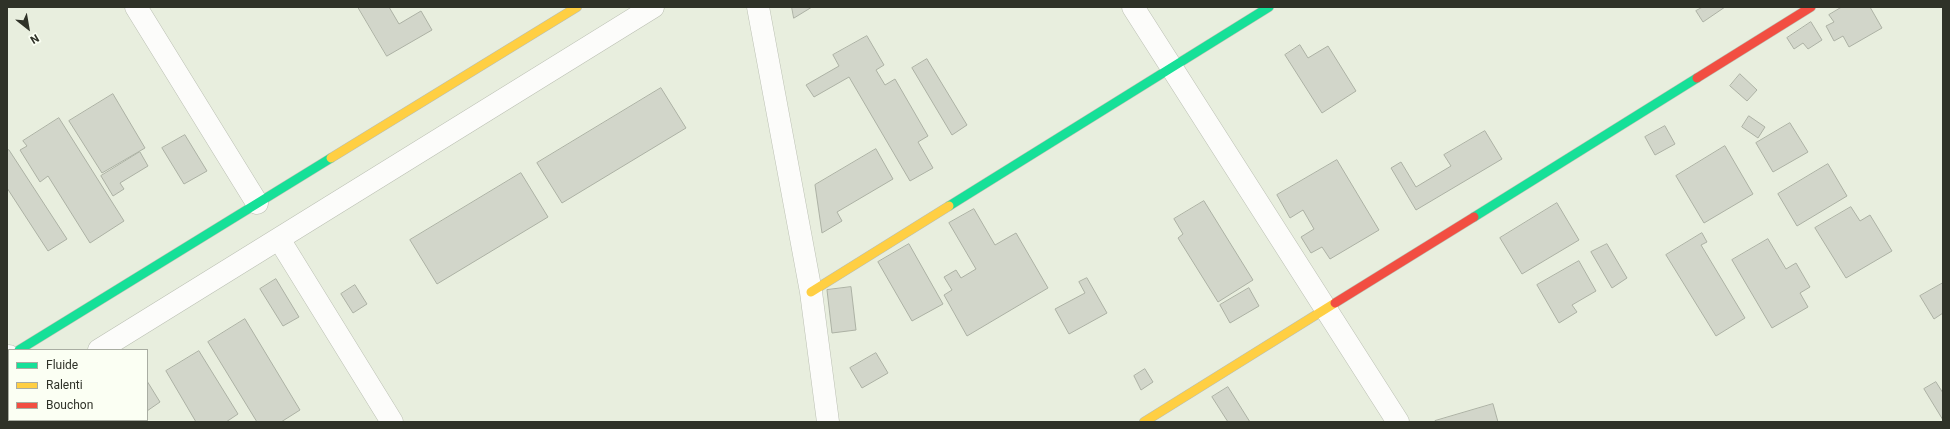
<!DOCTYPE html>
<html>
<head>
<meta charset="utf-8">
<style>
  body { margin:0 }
  #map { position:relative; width:1950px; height:429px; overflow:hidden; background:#e8eede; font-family:Roboto,sans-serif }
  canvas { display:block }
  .frame { position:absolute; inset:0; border:8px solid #2f3228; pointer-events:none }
  .legend { position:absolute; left:8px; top:349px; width:140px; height:72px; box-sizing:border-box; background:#fbfff3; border:1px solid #a9ada2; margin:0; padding:5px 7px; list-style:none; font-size:12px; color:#2f3228 }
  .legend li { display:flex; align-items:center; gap:8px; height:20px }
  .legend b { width:20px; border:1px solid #a9ada2 }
  .north { position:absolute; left:8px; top:8px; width:40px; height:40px; -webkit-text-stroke:3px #fbfff3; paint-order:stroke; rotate:149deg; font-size:11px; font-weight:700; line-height:16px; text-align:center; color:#2f3228 }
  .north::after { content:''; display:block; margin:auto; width:14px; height:18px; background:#2f3228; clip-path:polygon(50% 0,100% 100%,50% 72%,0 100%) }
</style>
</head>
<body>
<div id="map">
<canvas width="1950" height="429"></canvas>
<div class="frame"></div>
<ul class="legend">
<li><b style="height:5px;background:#16e098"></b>Fluide</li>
<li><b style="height:5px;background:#ffcf43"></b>Ralenti</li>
<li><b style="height:5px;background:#f24e42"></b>Bouchon</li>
</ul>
<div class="north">N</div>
</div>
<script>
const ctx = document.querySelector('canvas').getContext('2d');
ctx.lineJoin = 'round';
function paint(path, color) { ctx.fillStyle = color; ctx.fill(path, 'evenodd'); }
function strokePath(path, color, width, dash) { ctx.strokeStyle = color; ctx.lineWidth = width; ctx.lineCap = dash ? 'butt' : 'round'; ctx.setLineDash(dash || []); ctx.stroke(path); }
const building = new Path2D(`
  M358,7H389L399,24L421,11L432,30L387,56Z
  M792,7H812L794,18Z
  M1703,7H1725L1703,22L1696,11Z
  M1842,7H1870L1882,28L1849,47L1843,36L1834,41L1826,26L1834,22L1829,15Z
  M1811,22L1822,40L1808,49L1803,43L1794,49L1787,38Z
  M867,36L884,65L876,70L885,85L895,79L928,136L918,142L933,168L910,181L849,77L814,97L806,85L839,66L833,55Z
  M1300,45L1308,58L1328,46L1356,91L1322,113L1285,55Z
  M927,59L967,125L952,135L912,68Z
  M1740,74L1757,90L1747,101L1730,86Z
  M661,88L686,128L562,203L537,163Z
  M113,94L145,148L102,173L69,121Z
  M1749,116L1765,127L1758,138L1742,127Z
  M59,118L124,221L90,243L48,176L40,182L20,150L27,146L23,141Z
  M1790,123L1808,152L1773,172L1756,143Z
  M1665,126L1675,144L1655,155L1645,137Z
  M1485,131L1502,159L1416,210L1391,168L1401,162L1416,187L1451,166L1444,155Z
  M185,135L207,171L184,184L162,148Z
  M1725,146L1753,194L1704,223L1676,176Z
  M876,149L893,179L837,212L842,221L822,233L815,185Z
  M9,150L67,239L48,251L7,188V151Z
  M140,152L148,166L120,183L124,189L113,196L101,176Z
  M1337,160L1379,230L1330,259L1322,247L1311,253L1301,237L1314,229L1303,210L1290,218L1277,195Z
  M1828,164L1847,196L1797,226L1778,194Z
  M521,173L548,217L437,284L410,240Z
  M1204,201L1253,280L1218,302L1178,238L1183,234L1174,219Z
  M1557,203L1579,240L1522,274L1500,238Z
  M1851,207L1860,221L1870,215L1892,251L1846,278L1815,228Z
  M974,209L995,245L1016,233L1048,288L967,336L944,295L952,290L944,277L956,270L961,278L976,269L949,223Z
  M1702,233L1707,242L1701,245L1745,318L1716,336L1666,255Z
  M1768,239L1786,269L1796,263L1810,287L1800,293L1808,307L1772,328L1732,260Z
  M909,244L943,304L912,321L878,262Z
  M1607,244L1627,278L1612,288L1591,252Z
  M1579,261L1596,291L1572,305L1577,312L1559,323L1537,285Z
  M1087,278L1107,313L1069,334L1055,309L1085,293L1079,282Z
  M276,279L299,317L283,326L260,289Z
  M1943,283V313L1934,319L1920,296Z
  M355,285L367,304L353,313L341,294Z
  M851,287L856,330L832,333L827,290Z
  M1249,288L1259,306L1230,323L1220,305Z
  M245,319L300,410L281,422H257L208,342Z
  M199,351L238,414L226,422H196L166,371Z
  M876,353L888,373L862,388L850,368Z
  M1145,369L1153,382L1141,390L1134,376Z
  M147,381L160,402L147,411Z
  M1936,382L1943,393V420L1924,389Z
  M1228,387L1250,422H1228L1212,397Z
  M1493,404L1498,422H1435V421Z
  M49,420H140L142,422H46Z`);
const street = new Path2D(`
  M136,7L257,203
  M758,7L811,292L828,422
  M1133,7L1398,422
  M279,239L392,422
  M99,350L653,7
  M7,357L9,356
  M7,407L9,406`);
const fast = new Path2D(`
  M949,206L1269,7
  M1474,217L1697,78
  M19,350L331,158`);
const slow = new Path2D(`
  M331,158L577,7
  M811,292L949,206
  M1144,422L1335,303`);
const jam = new Path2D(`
  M1697,78L1811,7
  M1335,303L1474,217`);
paint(building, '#d2d6ca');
strokePath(building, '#acb1a4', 1);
strokePath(street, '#babfb2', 23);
strokePath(fast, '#babfb2', 10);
strokePath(slow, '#babfb2', 10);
strokePath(jam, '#babfb2', 10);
strokePath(street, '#fcfcfa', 22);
strokePath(fast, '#16e098', 9);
strokePath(slow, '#ffcf43', 9);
strokePath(jam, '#f24e42', 9);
</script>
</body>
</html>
